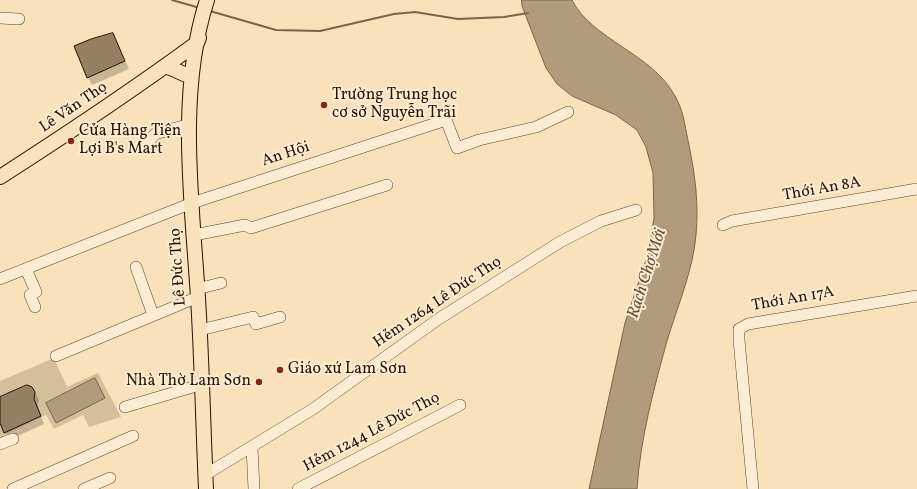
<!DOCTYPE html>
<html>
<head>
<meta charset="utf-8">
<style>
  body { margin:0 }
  canvas { display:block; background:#f9e1bb }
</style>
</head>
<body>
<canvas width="917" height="489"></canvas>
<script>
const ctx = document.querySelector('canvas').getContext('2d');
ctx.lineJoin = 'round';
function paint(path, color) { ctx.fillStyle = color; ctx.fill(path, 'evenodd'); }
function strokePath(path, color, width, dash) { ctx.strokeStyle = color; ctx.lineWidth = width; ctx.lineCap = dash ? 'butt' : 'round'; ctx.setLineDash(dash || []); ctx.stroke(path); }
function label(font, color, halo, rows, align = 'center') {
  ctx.font = font + ' Vollkorn,serif'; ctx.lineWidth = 4; ctx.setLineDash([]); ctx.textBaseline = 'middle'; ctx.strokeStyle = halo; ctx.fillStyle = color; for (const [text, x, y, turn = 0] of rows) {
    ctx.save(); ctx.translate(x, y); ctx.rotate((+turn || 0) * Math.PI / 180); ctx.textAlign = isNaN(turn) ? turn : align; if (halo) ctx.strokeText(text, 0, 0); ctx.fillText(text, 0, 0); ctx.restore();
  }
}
const green = new Path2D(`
  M54,358L67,387L98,373L121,417L89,427L83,415L54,429L46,415L4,435L6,441L0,443V381Z`);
const water = new Path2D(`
  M522,0H572C592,40 652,53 675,96C684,111 685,128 689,145C695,175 699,204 696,235C693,271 677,307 667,341C654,388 640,440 637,489H589L625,323L648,254L654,218L653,173L646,147L637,130L616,115L572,96L557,84L546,68L522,6Z
  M95,378L105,398L56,423L46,403Z`);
const shadow = new Path2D(`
  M113,34L129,69L92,85L88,77Z
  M35,392L39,400L37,407L44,424L9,440L0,421V398Z`);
const stream = new Path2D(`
  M172,0L200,8
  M210,11L276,30L320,31L394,14L415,12L458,19L504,17L528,13`);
const building = new Path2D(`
  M113,33L125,61L87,78L74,46L91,39Z
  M27,385L32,387L35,392L34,399L41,416L4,433L0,423V397Z`);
const minor = new Path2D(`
  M0,18L19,19
  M146,145L155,134L190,124
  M723,225L732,221L917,189
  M194,235L245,225L251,228L387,185
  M136,267L153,315
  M26,269L36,292L30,295L35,307
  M0,279L192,203L446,120L457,148L479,140L536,127L568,112
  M197,289L221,283
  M200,330L253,317L256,324L280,317
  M56,356L198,297
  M125,407L203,384
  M0,444L13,439
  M252,447L254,489
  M205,475L313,409L437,320L560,242L601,221L636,210
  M13,489L133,436
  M84,489L110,478
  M298,489L460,405
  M753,489L739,340V329L748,324L917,296`);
const major = new Path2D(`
  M166,66L191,77
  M0,177C67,134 133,90 197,43L199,38
  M206,489C203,425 202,362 198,298C192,201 177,93 207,0`);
const markers = [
  [324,105,4,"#8f2418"],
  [71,141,4,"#8f2418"],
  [280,370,4,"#8f2418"],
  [259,382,4,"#8f2418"]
];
const poiNames = [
  ["Trường Trung học",332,96],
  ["cơ sở Nguyễn Trãi",332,114],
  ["Cửa Hàng Tiện",79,132],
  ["Lợi B's Mart",79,150],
  ["Giáo xứ Lam Sơn",288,370],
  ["Nhà Thờ Lam Sơn",251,382,"right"]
];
const streetNames = [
  ["Lê Văn Thọ",74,108,-34],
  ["An Hội",286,155,-18],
  ["Thới An 8A",822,190,-10],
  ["Lê Đức Thọ",179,267,-94],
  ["Thới An 17A",793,300,-10],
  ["Hẻm 1264 Lê Đức Thọ",438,303,-34],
  ["Hẻm 1244 Lê Đức Thọ",372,433,-28]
];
const waterNames = [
  ["Rạch Chợ Mới",648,274,-72]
];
paint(green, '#d5be9b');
paint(water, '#b29b7c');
strokePath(water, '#7b644b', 1);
paint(shadow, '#0003');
strokePath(stream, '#7b644b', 2);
paint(building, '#957e62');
strokePath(building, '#281201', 1);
strokePath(minor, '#5c4630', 12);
strokePath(major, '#281201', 16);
strokePath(minor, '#fbecd3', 11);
strokePath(major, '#f9e1bb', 14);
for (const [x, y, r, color] of markers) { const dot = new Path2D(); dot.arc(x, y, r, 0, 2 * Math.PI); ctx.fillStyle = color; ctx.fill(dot); strokePath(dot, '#fbecd3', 1.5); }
label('16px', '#281201', '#fbecd3', poiNames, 'left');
label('16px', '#281201', '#fbecd3', streetNames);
label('italic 17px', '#665038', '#fbecd3', waterNames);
</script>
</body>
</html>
